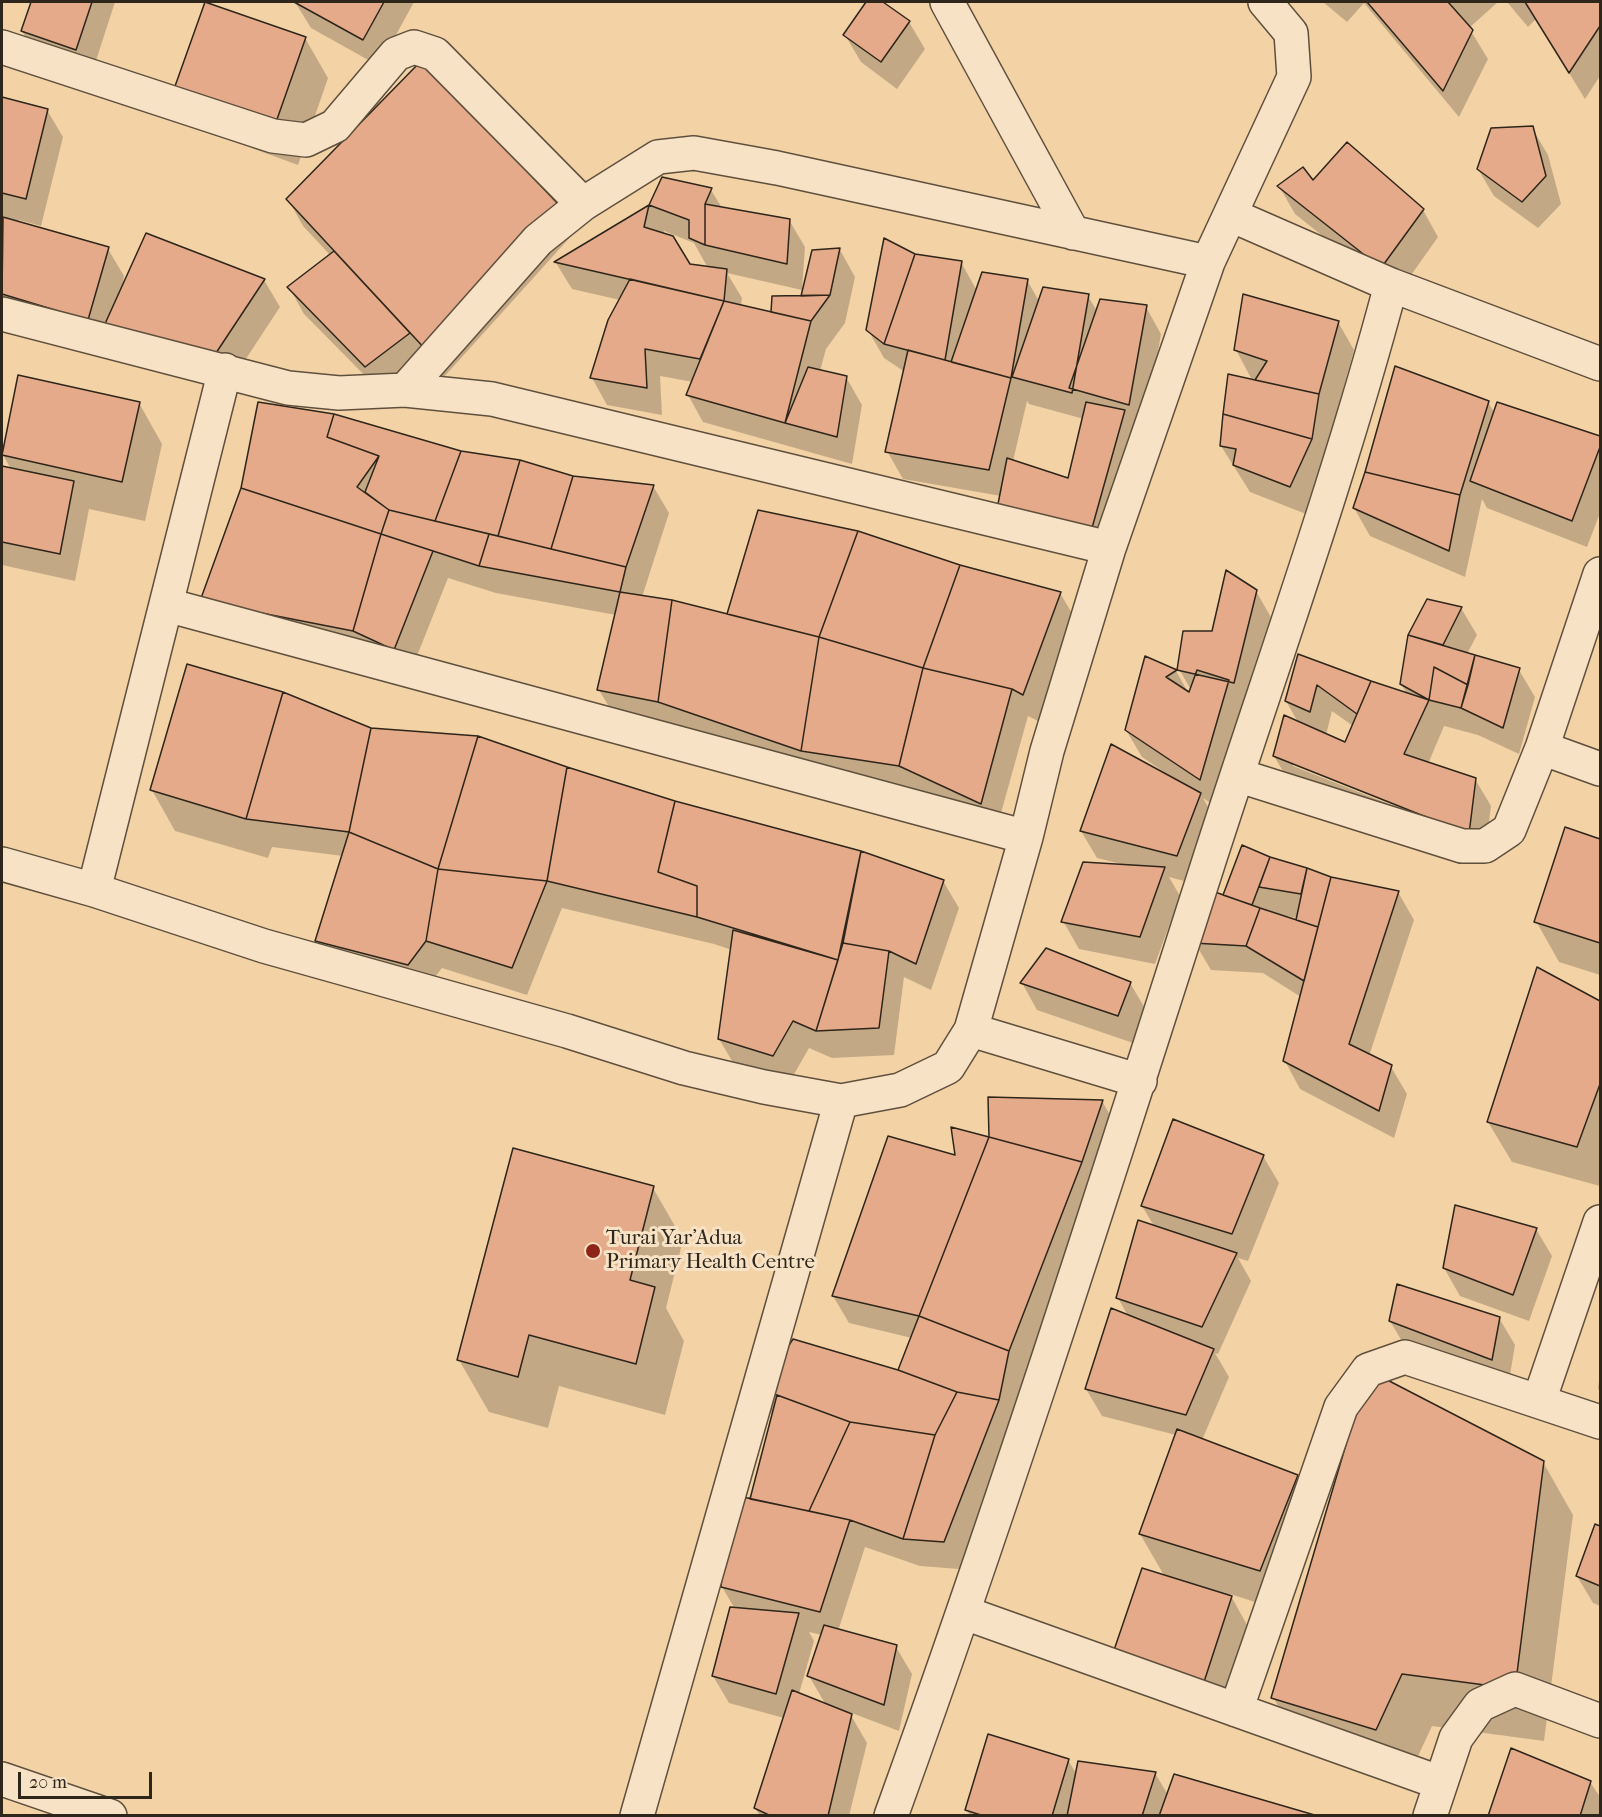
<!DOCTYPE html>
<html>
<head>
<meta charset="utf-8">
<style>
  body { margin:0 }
  #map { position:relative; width:1602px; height:1817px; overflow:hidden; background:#f3d3a6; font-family:"IM FELL French Canon",serif }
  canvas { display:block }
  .frame { position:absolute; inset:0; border:3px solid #2e251b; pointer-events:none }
  .scale { position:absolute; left:18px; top:1772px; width:134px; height:27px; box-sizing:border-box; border:3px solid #2e251b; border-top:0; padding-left:8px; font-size:18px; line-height:21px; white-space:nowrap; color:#2e251b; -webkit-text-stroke:4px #f7e2c5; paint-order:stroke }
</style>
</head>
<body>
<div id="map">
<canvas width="1602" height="1817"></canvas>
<div class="frame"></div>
<div class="scale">20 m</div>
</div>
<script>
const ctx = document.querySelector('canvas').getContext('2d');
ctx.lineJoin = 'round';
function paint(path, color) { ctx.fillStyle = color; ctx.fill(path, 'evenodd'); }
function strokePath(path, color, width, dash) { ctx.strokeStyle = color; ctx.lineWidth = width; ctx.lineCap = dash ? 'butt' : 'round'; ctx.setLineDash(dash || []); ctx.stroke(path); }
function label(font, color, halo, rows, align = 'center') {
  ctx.font = font + ' "IM FELL French Canon",serif'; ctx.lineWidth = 6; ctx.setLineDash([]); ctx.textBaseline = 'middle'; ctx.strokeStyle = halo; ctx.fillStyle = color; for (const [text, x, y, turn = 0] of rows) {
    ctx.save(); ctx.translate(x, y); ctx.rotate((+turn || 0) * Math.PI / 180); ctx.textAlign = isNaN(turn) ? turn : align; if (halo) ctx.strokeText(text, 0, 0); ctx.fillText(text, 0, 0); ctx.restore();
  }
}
const shadow = new Path2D(`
  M32,2H115L91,76L38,58L22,31Z
  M295,2H414L379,66L311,28Z
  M868,2H880L909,22L925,49L897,89L861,62L845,35Z
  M1323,2H1498L1469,28L1488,59L1459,117L1364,3L1347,22Z
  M1507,2H1600V76L1585,99L1536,19L1528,27Z
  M305,38L328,78L298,165L199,129Z
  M2,98L47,110L63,137L41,226L19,220L18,223L108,249L124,276L122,290L264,280L280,307L232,380L2,316V227L5,216H2Z
  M1532,128L1548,155L1561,204L1538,228L1494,196L1478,169Z
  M662,179L711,190L722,208L789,220L805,247L802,290L727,273L742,298L741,306L773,314L802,298L840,250L855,277L845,323L826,349L820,371L846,377L862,405L852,464L703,422L688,395L693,382L660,376L662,415L607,405L592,378L620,300L572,289L556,263L650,206ZM664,231L694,243L708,268L690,265L664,234Z
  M1313,183L1423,210L1438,237L1397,295L1295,214L1279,186Z
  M288,199L557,206L573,234L443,378L426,359L382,393L304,314L289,287L331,256L303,226Z
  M915,255L961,262L977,291L1027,280L1039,301L1088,296L1097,311L1146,307L1161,334L1144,431L1107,554L1016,531L1000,504L1001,496L903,479L887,451L905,372L884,358L868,330ZM1027,401L1029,404L1084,419L1069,480L1013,461Z
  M1338,322L1354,350L1334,422L1327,467L1306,514L1250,492L1221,446L1260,380L1251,378L1236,350Z
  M1488,402L1495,414L1498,404L1600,438V513L1587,547L1487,508L1482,499L1465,577L1370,536L1354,508Z
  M139,403L162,444L145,521L89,509L75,581L2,565V467L11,469L3,455Z
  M259,403L573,477L653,486L669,513L642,597L728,616L959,566L1060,593L1076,620L1038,721L1028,716L996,831L615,717L599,690L616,615L496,593L448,578L409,676L217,629Z
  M1256,591L1272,619L1215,806L1203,798L1216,821L1192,883L1169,877L1180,896L1155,964L1079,949L1063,921L1121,864L1097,858L1081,831L1164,772L1142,757L1126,730L1146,658L1176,671L1192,699L1195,697L1179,669Z
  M1428,600L1461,608L1477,635L1467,654L1519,670L1535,697L1519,754L1478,735L1444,726L1428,764L1475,779L1491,806L1484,860L1290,783L1274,756L1299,724L1286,701L1299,656L1407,694L1401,684L1409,636ZM1332,711L1353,726L1346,744L1326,735ZM1293,762L1476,835L1475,838L1293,766Z
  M370,730L478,737L675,802L861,853L943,881L959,908L931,990L904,977L894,1055L832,1058L809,1048L789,1083L735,1066L719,1039L732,950L714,944L562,908L527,995L442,968L423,992L332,968L317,941L343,856L272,847L268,858L175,831L152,790Z
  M1566,829L1600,840V975L1559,962L1536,921Z
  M1269,859L1331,879L1398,892L1414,920L1369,1056L1391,1067L1407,1094L1394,1138L1300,1089L1285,1061L1301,997L1263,973L1211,970L1195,943L1224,897ZM1286,916L1297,918V921L1286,918Z
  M1538,969L1600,1002V1186L1512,1162L1488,1122Z
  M1022,983H1130L1146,1010L1133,1043L1037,1010Z
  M1102,1101L1118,1129L1097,1190L1024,1379L1014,1428L959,1569L920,1566L865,1547L838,1631L896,1647L912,1674L899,1731L849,1712L867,1743L849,1816H760L755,1808L784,1718L729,1703L713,1676L735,1609L722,1587L751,1501L773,1416L760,1393L899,1372L912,1338L849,1323L833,1296L957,1157L991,1139ZM809,1632L822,1635L809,1676L826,1705L799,1694L814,1641Z
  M1263,1156L1279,1183L1248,1261L1238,1258L1251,1281L1218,1354L1215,1353L1229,1377L1202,1440L1297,1477L1321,1517L1283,1611L1230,1594L1247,1625L1218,1711L1129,1683L1165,1577L1140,1534L1176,1435L1102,1416L1086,1389L1128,1316L1118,1298L1154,1226L1142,1206Z
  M653,1188L683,1240L666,1308L684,1341L665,1415L559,1386L548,1428L489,1412L459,1360Z
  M1536,1229L1552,1256L1529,1321L1460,1296L1444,1268Z
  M1499,1318L1515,1345L1508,1387L1406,1348L1390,1321Z
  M1600,1374V1393L1598,1388Z
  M1543,1462L1573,1515L1544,1741L1432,1726L1406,1782L1303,1750L1273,1697Z
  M1596,1526L1600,1528V1606L1593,1603L1577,1576Z
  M1068,1760L1077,1775L1155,1773L1168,1795L1313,1816H970L967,1810Z
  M1590,1782L1600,1797V1816H1490Z`);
const building = new Path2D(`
  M31,2H92L76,50L21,31Z
  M205,2L306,37L275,125L174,89Z
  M294,2H384L363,40Z
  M866,2H883L910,21L881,62L843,35Z
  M1367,2H1448L1473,30L1443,91Z
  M1525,2H1600V26L1569,73Z
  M422,60L559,205L427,351L286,199Z
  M2,97L48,109L26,199L2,193Z
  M1533,126L1546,176L1522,202L1477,169L1491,128Z
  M1347,142L1424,209L1381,268L1277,186L1303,167L1313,180Z
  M662,177L712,188L705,204V245L689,238V220L649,205Z
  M705,204L790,219L787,264L705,245Z
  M649,205L644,227L673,236L690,264L727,269L724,301L554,262Z
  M3,217L109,247L88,320L2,294Z
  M146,233L265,279L216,353L104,326Z
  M884,238L915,254L884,344L866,330Z
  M840,248L830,295L801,296L812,250Z
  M334,251L410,333L365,367L287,287Z
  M915,254L962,261L945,360L884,344Z
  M982,272L1028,279L1011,378L951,362Z
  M630,279L724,301L700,359L645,349L647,388L590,378L608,320Z
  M1043,287L1089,294L1072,393L1012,377Z
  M1243,294L1339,321L1319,394L1255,380L1267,361L1234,350Z
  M830,295L811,321L771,312L772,296Z
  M1100,299L1147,305L1129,405L1069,388Z
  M724,301L811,321L785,423L686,395Z
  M908,350L1011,378L989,470L885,452Z
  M1395,366L1489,401L1460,495L1365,472Z
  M808,367L847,376L837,437L785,423Z
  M1228,374L1319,394L1312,439L1223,414Z
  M18,375L140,402L122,482L2,455Z
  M258,402L334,414L327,437L379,456L357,487L389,510L381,534L241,488Z
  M1086,402L1125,410L1092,528L998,504L1007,458L1068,478Z
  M1497,402L1600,436V447L1572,521L1470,481Z
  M334,414L461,451L435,521L389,510L365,492L379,456L327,437Z
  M1223,414L1312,439L1290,487L1233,465L1236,449L1220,446Z
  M461,451L520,460L498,536L435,521Z
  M520,460L573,476L551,549L498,536Z
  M2,466L74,481L60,554L2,542Z
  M1365,472L1460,495L1449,551L1353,508Z
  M573,476L654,485L626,567L551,549Z
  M241,488L381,534L353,631L200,601Z
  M389,510L489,534L479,566L381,534Z
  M758,510L858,531L819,637L727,614Z
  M858,531L960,565L923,668L819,637Z
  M381,534L433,551L394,650L353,631Z
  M489,534L626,567L620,592L479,566Z
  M960,565L1061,592L1023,695L1012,689L923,668Z
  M1226,570L1257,590L1234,683L1177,670L1183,631H1212Z
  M620,592L672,600L658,702L597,690Z
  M1427,599L1462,607L1443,645L1408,635Z
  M672,600L819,637L801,751L658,702Z
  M1408,635L1475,655L1468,685L1434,667L1429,700L1400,684Z
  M819,637L923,668L899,766L801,751Z
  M1298,654L1371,681L1357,714L1317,685L1310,712L1285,701Z
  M1475,655L1520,668L1503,728L1461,708Z
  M1145,656L1177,670L1166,677L1189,692L1197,670L1229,680L1200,780L1125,730Z
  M187,664L283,692L246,819L150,790Z
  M1434,667L1468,685L1461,708L1429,700Z
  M923,668L1012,689L981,804L899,766Z
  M1371,681L1429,700L1404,754L1476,778L1469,834L1273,756L1284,715L1345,742Z
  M283,692L371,728L349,832L246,819Z
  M371,728L478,736L438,869L349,832Z
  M478,736L567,767L547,881L438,869Z
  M1111,744L1201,793L1177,856L1080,831Z
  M567,767L675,801L658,872L697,886V917L547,881Z
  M675,801L861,851L838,960L697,917V886L658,872Z
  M1565,827L1600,839V943L1534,922Z
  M349,832L438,869L426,941L408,965L315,941Z
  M1242,845L1270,857L1252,905L1223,895Z
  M861,851L944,880L916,964L889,951L843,943Z
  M1270,857L1307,868L1301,894L1259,887Z
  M1083,862L1165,867L1140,937L1061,922Z
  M1307,868L1331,877L1318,927L1296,920Z
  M438,869L547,881L512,968L426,941Z
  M1331,877L1399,891L1349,1044L1392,1065L1379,1111L1283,1061Z
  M1201,887L1260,908L1246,946L1193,943Z
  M1260,908L1318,927L1304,981L1246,946Z
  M733,930L838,960L816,1031L793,1021L773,1056L718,1039Z
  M843,943L889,951L879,1028L816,1031Z
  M1046,948L1131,982L1118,1016L1020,983Z
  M1537,967L1600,1001V1084L1577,1147L1487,1122Z
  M988,1097L1103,1100L1082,1162L989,1137Z
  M1173,1119L1264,1155L1232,1234L1141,1206Z
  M951,1127L989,1137L919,1316L832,1296L888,1136L955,1155Z
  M989,1137L1082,1162L1009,1351L919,1316Z
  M513,1148L654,1186L630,1280L655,1287L636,1364L529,1335L518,1377L457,1360Z
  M1455,1205L1537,1228L1513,1295L1443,1268Z
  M1138,1220L1237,1253L1202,1327L1116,1298Z
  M1397,1284L1500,1317L1492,1360L1389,1321Z
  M1111,1308L1214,1349L1186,1415L1085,1389Z
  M919,1316L1009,1351L999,1400L957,1392L898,1370Z
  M793,1339L898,1370L957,1392L935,1435L850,1422L777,1395L758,1393Z
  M1368,1370L1544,1461L1515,1689L1402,1674L1376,1730L1271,1698Z
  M957,1392L999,1400L944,1542L903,1539L935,1435Z
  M777,1395L850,1422L809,1511L750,1499Z
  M850,1422L935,1435L903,1539L850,1520L809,1511Z
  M1177,1429L1298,1475L1260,1571L1139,1534Z
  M729,1494L850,1520L820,1612L721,1587Z
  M1595,1524L1600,1526V1586L1576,1576Z
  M1142,1568L1232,1596L1203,1685L1112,1656Z
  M730,1607L799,1613L776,1694L712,1676Z
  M824,1625L897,1645L884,1705L807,1676Z
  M792,1690L852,1714L828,1816H771L754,1808Z
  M988,1734L1069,1759L1052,1816H984L965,1810Z
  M1511,1748L1591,1781L1580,1816H1488Z
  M1078,1761L1156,1772L1142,1816H1067Z
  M1174,1774L1318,1816H1159Z`);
const minor = new Path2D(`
  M947,2L1073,233
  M2,47L273,136L306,140L335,126L396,54L414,47L435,54L583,204
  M1231,215L1391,285L1600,364
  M2,314L288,388L339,393L405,390L492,399L1109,548
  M405,390L538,240L583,204L658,157L694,153L777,168L1208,262
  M167,605L1026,837
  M1542,748L1600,769
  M1237,775L1462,846H1485L1509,830L1542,748L1600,574
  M2,864L94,890L264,946L567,1031L684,1068L764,1087L841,1101L900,1090L948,1067L971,1030L1026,837L1047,751L1109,548L1208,262L1294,77L1291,33L1265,2
  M94,890L225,370
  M971,1030L1140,1081
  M1539,1401L1600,1222
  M965,1613L1441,1783
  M1236,1710L1341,1407L1368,1370L1405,1357L1600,1422
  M2,1779L110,1816
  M637,1816L841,1101
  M891,1816C1005,1501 1106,1182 1208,864C1270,671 1339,481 1391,285
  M1430,1816L1456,1738L1480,1705L1515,1689L1600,1721`);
const markers = [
  [593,1251,8,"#8f2418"]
];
const poiNames = [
  ["Turai Yar'Adua",606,1239],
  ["Primary Health Centre",606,1263]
];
paint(shadow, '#0003');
paint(building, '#e5aa89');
strokePath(building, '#2e251b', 1.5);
strokePath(minor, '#5f503e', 36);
strokePath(minor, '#f7e2c5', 33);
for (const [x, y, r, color] of markers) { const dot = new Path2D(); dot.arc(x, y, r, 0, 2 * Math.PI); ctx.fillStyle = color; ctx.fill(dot); strokePath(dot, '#f7e2c5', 2); }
label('21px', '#2e251b', '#f7e2c5', poiNames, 'left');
</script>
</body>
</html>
